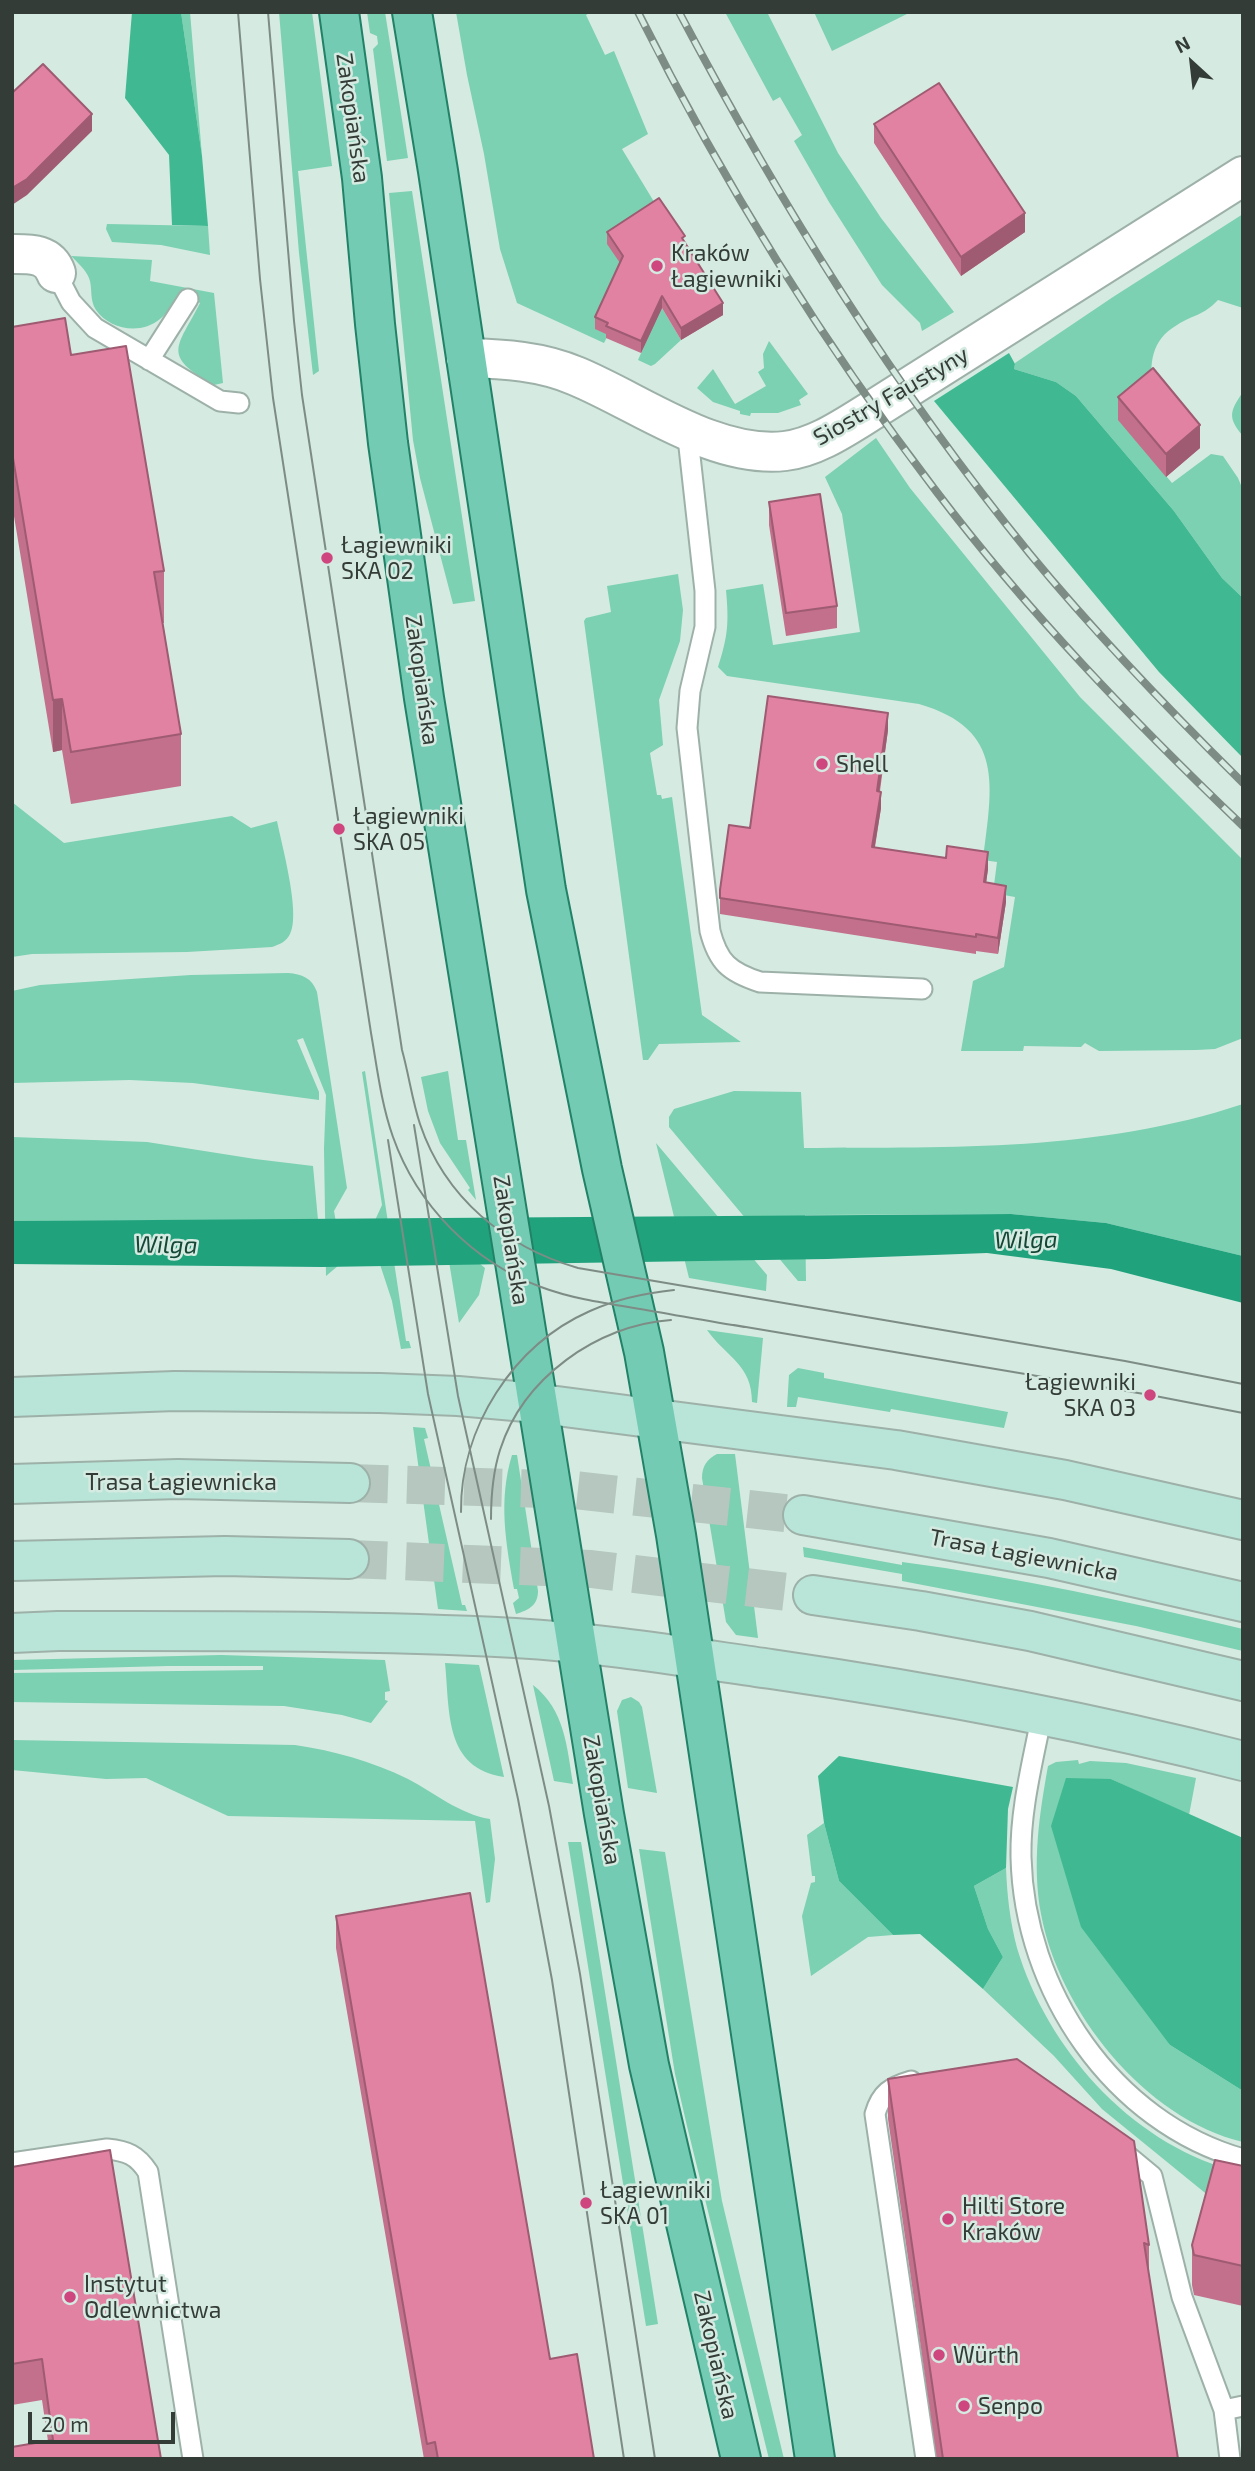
<!DOCTYPE html>
<html>
<head>
<meta charset="utf-8">
<style>
  body { margin:0 }
  #map { position:relative; width:1255px; height:2471px; overflow:hidden; background:#d5eae1; font-family:"Exo 2",sans-serif }
  canvas { display:block }
  .frame { position:absolute; inset:0; border:14px solid #343c38; pointer-events:none }
  .north { position:absolute; left:1157px; top:28px; width:70px; height:70px; -webkit-text-stroke:5px #d5eae1; paint-order:stroke; rotate:333deg; font-size:19px; font-weight:700; line-height:28px; text-align:center; color:#343c38 }
  .north::after { content:''; display:block; margin:auto; width:24px; height:32px; background:#343c38; clip-path:polygon(50% 0,100% 100%,50% 72%,0 100%) }
  .scale { position:absolute; left:28px; top:2412px; width:147px; height:32px; box-sizing:border-box; border:4px solid #343c38; border-top:0; padding-left:9px; font-size:21px; line-height:24px; white-space:nowrap; color:#343c38; -webkit-text-stroke:5px #d5eae1; paint-order:stroke }
</style>
</head>
<body>
<div id="map">
<canvas width="1255" height="2471"></canvas>
<div class="frame"></div>
<div class="north">N</div>
<div class="scale">20 m</div>
</div>
<script>
const ctx = document.querySelector('canvas').getContext('2d');
ctx.lineJoin = 'round';
function paint(path, color) { ctx.fillStyle = color; ctx.fill(path, 'evenodd'); }
function strokePath(path, color, width, dash) { ctx.strokeStyle = color; ctx.lineWidth = width; ctx.lineCap = dash ? 'butt' : 'round'; ctx.setLineDash(dash || []); ctx.stroke(path); }
function label(font, color, halo, rows, align = 'center') {
  ctx.font = font + ' "Exo 2",sans-serif'; ctx.lineWidth = 5; ctx.setLineDash([]); ctx.textBaseline = 'middle'; ctx.strokeStyle = halo; ctx.fillStyle = color; for (const [text, x, y, turn = 0] of rows) {
    ctx.save(); ctx.translate(x, y); ctx.rotate((+turn || 0) * Math.PI / 180); ctx.textAlign = isNaN(turn) ? turn : align; if (halo) ctx.strokeText(text, 0, 0); ctx.fillText(text, 0, 0); ctx.restore();
  }
}
const green = new Path2D(`
  M181,12H190L202,156Z
  M279,12H312L332,166L298,171L319,371L313,375L299,253Z
  M367,12H385L408,158L387,161L373,49L378,44L377,36L370,33Z
  M456,12H591L586,15L605,55L614,51L648,134L622,149L659,210L646,281L681,340L655,364L651,366L638,360L649,335H608L604,343L517,303L500,249L484,154L467,75Z
  M725,12H767L838,153L881,218L954,312L922,331L920,323L882,285L829,202L794,141L802,135L780,97L773,101Z
  M814,12H911L832,51Z
  M412,191L475,601L453,604L420,478L413,440L389,193Z
  M1243,214V308L1218,300C1203,316 1194,314 1177,325C1151,340 1149,364 1153,391L1119,420L1172,483L1211,454L1223,456L1238,478L1243,490V598L1222,578L1174,511L1076,396L1056,382L1014,369L1015,363L1113,297Z
  M107,224L208,226L210,255L161,245L112,242L106,229Z
  M71,256L152,260L150,281L214,293L223,383L214,385C160,355 178,347 200,303L180,292C174,301 169,312 160,319C141,335 110,330 96,310C89,299 93,288 89,278C86,270 77,262 71,256Z
  M769,341L808,394L799,400L801,405L778,413H751L750,416L740,414V411L713,402L697,388L713,369L735,404L766,386L758,372L764,368L763,354Z
  M1243,392V436C1228,418 1229,412 1243,392Z
  M876,438L910,488L1080,697L1243,860V1038L1215,1049L1196,1050L1099,1051L1085,1043L1081,1047L1024,1046L1023,1051H961L973,981L1004,967L1015,897L993,893L997,862L983,860C992,787 1006,729 919,704L727,676L718,667C728,636 729,623 726,590L763,584L773,645L860,632L842,514L825,477Z
  M678,574L683,610L680,641L659,700L663,745L650,753L657,795H661L662,799L672,797L702,1015L741,1042L659,1044L648,1060H643L584,621L586,618L611,612L607,586Z
  M12,802L64,843L232,816L251,828L277,821C282,846 301,914 290,934C286,942 280,944 272,947L187,952L32,954L12,957Z
  M288,973C302,974 312,978 317,992L347,1188L334,1211L341,1252L339,1265L326,1276L324,1148L326,1095L303,1038L297,1040L319,1092V1100L193,1083L130,1080L12,1083V991L40,985L191,975Z
  M365,1071L406,1341H409L411,1348L401,1349L392,1301L372,1240L371,1229L382,1205L362,1072Z
  M448,1071L458,1140H466L476,1200L468,1190L470,1188L440,1143L428,1111L421,1077Z
  M734,1091L801,1092L804,1148C954,1147 1098,1152 1243,1104V1256L1106,1223L1011,1214L805,1215L806,1281H798L669,1127V1117L674,1109Z
  M12,1137L147,1142L255,1159L313,1166L318,1220L12,1221Z
  M656,1143L767,1275L766,1291L689,1278Z
  M452,1241L485,1268L479,1295L459,1323L447,1249Z
  M707,1330L763,1338L757,1403L752,1402C752,1364 726,1357 707,1330Z
  M798,1368L824,1373V1378L1008,1412L1004,1428L891,1409L890,1412L798,1397L796,1407H787L789,1375Z
  M413,1427L425,1428L428,1438L424,1439L462,1605H465L467,1611L438,1609Z
  M717,1454H735L758,1638L736,1635L726,1622L702,1478C702,1466 707,1459 717,1454Z
  M512,1455H517L538,1591C538,1605 529,1610 516,1614L513,1603L519,1598L517,1589H514C506,1543 498,1501 512,1455Z
  M803,1547L902,1565V1562C1017,1577 1130,1602 1243,1629V1651L1136,1626L902,1581V1574L804,1557Z
  M221,1655L385,1660L390,1691L385,1692V1700L388,1701L371,1723L342,1715L284,1706L12,1702V1673L263,1670V1666H168L12,1670V1660Z
  M445,1663L479,1665L504,1777C444,1768 450,1712 445,1663Z
  M533,1685C565,1710 567,1747 573,1784L554,1781Z
  M631,1697L639,1702L642,1707L657,1793L628,1788L617,1711L622,1700Z
  M12,1740L295,1745C335,1751 371,1761 408,1779C435,1793 459,1814 490,1819L495,1859L490,1902L486,1903L475,1821L228,1816L146,1778L106,1779L12,1770Z
  M1078,1760L1079,1764L1090,1761L1126,1763L1196,1778L1189,1815L1111,1779L1170,2045L1243,2091V2142C1145,2119 1059,2011 1041,1914C1032,1864 1039,1816 1048,1766L1056,1762Z
  M824,1823L839,1881L893,1935L868,1937L811,1976L802,1916L811,1883L815,1882V1876H812L807,1835Z
  M568,1842H581L658,2324L646,2326Z
  M639,1849L665,1852L722,2201L784,2459H769L687,2126L675,2074Z
  M1006,1868C1007,1895 1010,1921 1017,1948C1047,2048 1129,2141 1231,2170L1215,2201L1102,2109L1054,2056L983,1989L1003,1957L988,1929L974,1886Z`);
const forest = new Path2D(`
  M132,12H181L202,156L208,226L172,225L169,155L125,98Z
  M1009,353L1015,364L1014,369L1056,382L1076,396L1174,511L1222,578L1243,598V758L1159,672L934,401Z
  M839,1756L1013,1787L1008,1809L1006,1868L974,1886L988,1929L1003,1957L983,1989L920,1934L893,1935L839,1881L824,1823L818,1776Z
  M1066,1778L1111,1779L1243,1838V2091L1170,2045L1081,1927L1051,1826Z`);
const water = new Path2D(`
  M1011,1214L1106,1223L1243,1256V1303L1111,1269L987,1253L827,1259L322,1267L12,1264V1221Z`);
const secondaryTunnel = new Path2D(`
  M350,1483L574,1490L803,1515
  M349,1559L591,1569L813,1595`);
const lane = new Path2D(`
  M56,273L71,302L95,328L220,401L239,403
  M149,360L188,299
  M687,429L705,591V627L690,691L687,728L710,931C718,962 729,972 760,982L922,989
  M1042,1714C1033,1761 1020,1809 1021,1857C1024,1990 1112,2122 1243,2159
  M911,2081C891,2087 881,2093 875,2114L926,2459
  M1117,2147L1152,2176L1182,2297L1224,2410L1230,2459
  M12,2163L107,2149C127,2151 137,2155 148,2172L193,2459
  M1224,2410L1243,2406`);
const street = new Path2D(`
  M12,254C30,254 49,253 56,273
  M466,358C504,359 541,361 576,376C639,402 714,459 785,451C818,447 848,425 876,408L1243,176`);
const secondary = new Path2D(`
  M12,1397L175,1391L380,1393L458,1396L526,1402L896,1450L1065,1480L1243,1520
  M12,1484L178,1479L350,1483
  M803,1515L1049,1558L1243,1602
  M12,1561L225,1556L349,1559
  M813,1595L921,1611L1030,1631L1243,1681
  M12,1633L58,1631C211,1631 363,1630 515,1638C601,1643 686,1657 771,1669C930,1692 1087,1721 1243,1761`);
const primary = new Path2D(`
  M339,12L362,178L375,324L388,443L424,698L604,1814L649,2065L741,2459
  M412,12L438,171L546,890L602,1169L644,1352L676,1535L815,2459`);
const tram = new Path2D(`
  M238,12L260,279L273,398L371,1033C377,1067 381,1103 393,1137C417,1205 473,1262 541,1287C570,1298 603,1303 634,1308C670,1314 707,1321 744,1327
  M268,12L294,321L302,395L402,1050C409,1075 412,1100 420,1124C445,1198 505,1247 578,1268L1125,1361L1243,1384
  M414,1125L458,1396L549,1806L580,1974L655,2459
  M388,1140L428,1394L518,1799L552,1980L624,2459
  M734,1325L1150,1395L1243,1413
  M461,1512C460,1428 513,1345 590,1311C617,1299 645,1293 674,1290
  M491,1519C491,1496 493,1472 500,1450C523,1378 597,1325 671,1320`);
const rail = new Path2D(`
  M638,12C722,180 822,342 936,491C1028,612 1134,722 1243,826
  M679,12C780,203 893,386 1030,554C1096,634 1169,710 1243,783`);
const wall = new Path2D(`
  M874,124L1025,232L961,276L874,143Z
  M607,232L685,243L723,315L681,340L662,308L641,353L606,338V334L595,329V317L620,263L607,244Z
  M12,327L71,355L164,571V623H163L181,734V786L71,804L62,750L53,752L12,504Z
  M1118,397L1200,448L1166,477L1118,420Z
  M769,502L837,606V628L786,636L769,525Z
  M888,730L880,791L881,808L875,847L988,869L986,882L1006,902L998,954L976,951V954L720,914V890Z
  M336,1916L550,2359L594,2459H424L336,1948Z
  M888,2079L1149,2245V2278L1178,2459H937L888,2119Z
  M1243,2166V2306L1194,2295L1192,2285V2245Z
  M12,2167L161,2459L48,2441L42,2400L12,2405Z`);
const shadedWall = new Path2D(`
  M92,114V131L27,195L12,205V188Z
  M1025,213V232L961,276V257Z
  M662,296V308L641,353V341Z
  M723,303V315L681,340V328Z
  M1200,425V448L1166,477V454Z
  M62,699V750L53,752V700Z
  M888,713V730L877,807V791Z
  M881,792V808L872,863V847Z
  M988,852V869L984,899V882Z
  M1006,886V902L998,954V938Z`);
const building = new Path2D(`
  M43,64L92,114L27,179L12,188V93Z
  M939,83L1025,213L961,257L874,124Z
  M659,198L685,236L682,238L723,303L681,328L662,296L641,341L606,326L608,323L595,317L623,256L607,232Z
  M65,318L71,355L126,346L164,571L154,572L181,734L71,752L62,699L53,700L12,452V327Z
  M1153,368L1200,425L1166,454L1118,397Z
  M820,494L837,606L786,613L769,502Z
  M768,696L888,713L877,791L881,792L872,847L946,858L947,846L988,852L984,882L1006,886L998,938L976,934V937L720,898V890L729,825L750,828Z
  M470,1893L550,2359L577,2354L594,2459H438L435,2442L427,2444L336,1916Z
  M1017,2059L1134,2141L1149,2245L1144,2243L1178,2459H943L888,2079Z
  M110,2150L161,2459H12V2447L53,2440L42,2359L12,2364V2167Z
  M1215,2160L1243,2166V2266L1194,2255L1192,2245Z`);
const markers = [
  [657,266,7,"#cf457e"],
  [327,558,7,"#cf457e"],
  [822,764,7,"#cf457e"],
  [339,829,7,"#cf457e"],
  [1150,1395,7,"#cf457e"],
  [586,2203,7,"#cf457e"],
  [948,2219,7,"#cf457e"],
  [70,2297,7,"#cf457e"],
  [939,2355,7,"#cf457e"],
  [964,2406,7,"#cf457e"]
];
const streetNames = [
  ["Zakopiańska",353,118,82],
  ["Siostry Faustyny",891,396,-30],
  ["Zakopiańska",422,680,82],
  ["Zakopiańska",511,1240,81],
  ["Trasa Łagiewnicka",181,1482],
  ["Trasa Łagiewnicka",1024,1555,11],
  ["Zakopiańska",602,1800,80],
  ["Zakopiańska",716,2355,77]
];
const poiNames = [
  ["Kraków",671,253],
  ["Łagiewniki",671,279],
  ["Łagiewniki",341,545],
  ["SKA 02",341,571],
  ["Shell",836,764],
  ["Łagiewniki",353,816],
  ["SKA 05",353,842],
  ["Łagiewniki",1136,1382,"right"],
  ["SKA 03",1136,1408,"right"],
  ["Łagiewniki",600,2190],
  ["SKA 01",600,2216],
  ["Hilti Store",962,2206],
  ["Kraków",962,2232],
  ["Instytut",84,2284],
  ["Odlewnictwa",84,2310],
  ["Würth",953,2355],
  ["Senpo",978,2406]
];
const waterNames = [
  ["Wilga",1026,1240,-1],
  ["Wilga",166,1245,1]
];
paint(green, '#7bd1b1');
paint(forest, '#40b992');
paint(water, '#20a37d');
strokePath(secondaryTunnel, '#b5c7bf', 38, [38, 19]);
strokePath(lane, '#9db1a9', 23);
strokePath(street, '#9db1a9', 42);
strokePath(secondary, '#9db1a9', 42);
strokePath(primary, '#218267', 42);
strokePath(lane, '#fff', 19);
strokePath(street, '#fff', 38);
strokePath(secondary, '#b9e5d9', 38);
strokePath(primary, '#74cbb3', 38);
strokePath(tram, '#7e8c86', 2);
strokePath(rail, '#7e8c86', 8);
strokePath(rail, '#d5eae1', 5, [16]);
paint(wall, '#c2708c');
paint(shadedWall, '#9e5b72');
paint(building, '#e182a3');
strokePath(building, '#9e5b72', 2);
for (const [x, y, r, color] of markers) { const dot = new Path2D(); dot.arc(x, y, r, 0, 2 * Math.PI); ctx.fillStyle = color; ctx.fill(dot); strokePath(dot, '#d5eae1', 2.5); }
label('23px', '#343c38', '#d5eae1', streetNames);
label('23px', '#343c38', '#d5eae1', poiNames, 'left');
label('italic 24px', '#154737', '#d5eae1', waterNames);
</script>
</body>
</html>
